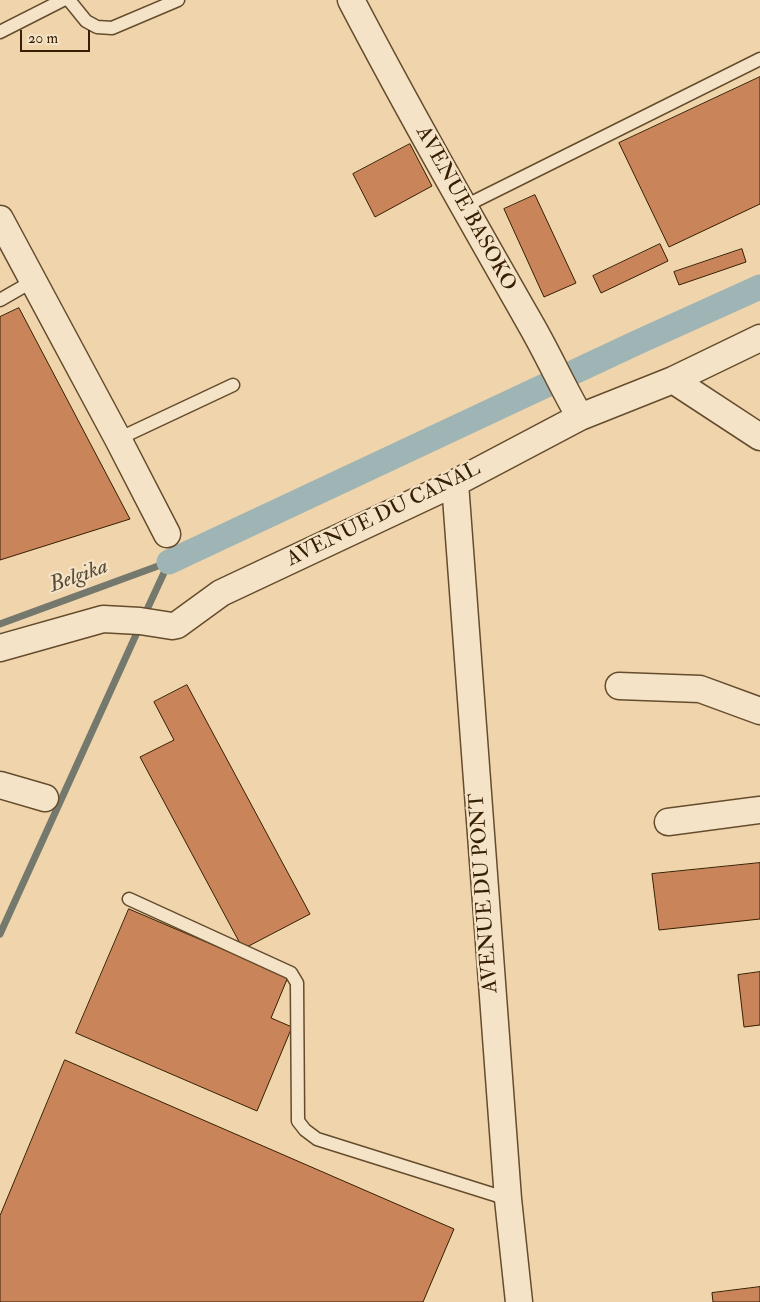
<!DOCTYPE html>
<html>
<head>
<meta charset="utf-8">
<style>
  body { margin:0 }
  #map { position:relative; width:760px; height:1302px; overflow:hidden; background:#f0d4ab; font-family:"IM FELL Double Pica",serif }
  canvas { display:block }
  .scale { position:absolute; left:20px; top:30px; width:70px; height:22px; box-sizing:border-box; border:2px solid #361f02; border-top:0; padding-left:6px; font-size:15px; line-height:18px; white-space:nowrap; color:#361f02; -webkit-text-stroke:4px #f5e3c8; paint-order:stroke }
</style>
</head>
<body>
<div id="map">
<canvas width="760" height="1302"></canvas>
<div class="scale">20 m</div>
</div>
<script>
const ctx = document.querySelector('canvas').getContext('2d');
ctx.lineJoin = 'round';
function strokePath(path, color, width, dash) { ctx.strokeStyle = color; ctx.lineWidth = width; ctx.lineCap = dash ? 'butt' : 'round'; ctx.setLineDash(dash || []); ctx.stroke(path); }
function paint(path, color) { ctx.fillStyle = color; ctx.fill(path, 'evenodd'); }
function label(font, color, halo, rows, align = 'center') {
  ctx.font = font + ' "IM FELL Double Pica",serif'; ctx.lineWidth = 4.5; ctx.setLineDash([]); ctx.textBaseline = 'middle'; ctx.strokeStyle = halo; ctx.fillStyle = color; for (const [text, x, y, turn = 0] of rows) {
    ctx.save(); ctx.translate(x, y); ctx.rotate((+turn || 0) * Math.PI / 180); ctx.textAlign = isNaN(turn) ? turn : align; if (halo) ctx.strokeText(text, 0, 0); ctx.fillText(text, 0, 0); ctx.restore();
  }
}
const stream = new Path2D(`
  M144,616L169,562
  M0,624L169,562
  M0,934L140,626`);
const canal = new Path2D(`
  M169,562L636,343L760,287`);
const building = new Path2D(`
  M760,77V204L669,247L619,143Z
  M410,144L432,186L375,217L353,174Z
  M535,195L576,283L544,297L504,209Z
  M660,244L668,261L601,293L593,276Z
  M742,249L746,262L679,285L674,272Z
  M19,308L130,519L0,560V317Z
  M187,685L310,914L243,949L140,757L174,740L154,702Z
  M760,863V919L659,930L652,874Z
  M129,909L288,977L271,1018L292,1027L257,1111L76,1033Z
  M760,972V1025L744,1027L738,975Z
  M65,1060L454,1229L423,1302H0V1216Z
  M760,1287V1302H713L712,1293Z`);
const service = new Path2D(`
  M69,0L86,21L97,27L112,28L178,0
  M0,32L63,0
  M463,207L760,59
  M0,300L33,281
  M118,439L233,385
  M129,899L291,973L297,983L298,1121L305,1130L317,1139L508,1199`);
const minor = new Path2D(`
  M351,0C408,109 469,216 530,323C548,354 562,386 580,417
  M0,219L118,439L167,534
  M673,380L760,437
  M455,483L508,1199L519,1302
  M0,648L103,619L140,621L172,626L177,625L221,593L455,483L580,417L673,380L760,338
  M619,686L700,689L760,711
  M0,785L45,798
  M668,822L760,810`);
const streetNames = [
  ["AVENUE BASOKO",465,209,61],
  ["AVENUE DU CANAL",384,515,-26],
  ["AVENUE DU PONT",485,893,-94]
];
const waterNames = [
  ["Belgika",79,577,-20]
];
strokePath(stream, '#75796d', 7);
strokePath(canal, '#9fb5b5', 25);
paint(building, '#c9845a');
strokePath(building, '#361f02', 1);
strokePath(service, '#644c2c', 15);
strokePath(minor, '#644c2c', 29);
strokePath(service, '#f5e3c8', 12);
strokePath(minor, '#f5e3c8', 26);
label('21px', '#361f02', '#f5e3c8', streetNames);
label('italic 22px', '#564c38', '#f5e3c8', waterNames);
</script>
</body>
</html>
